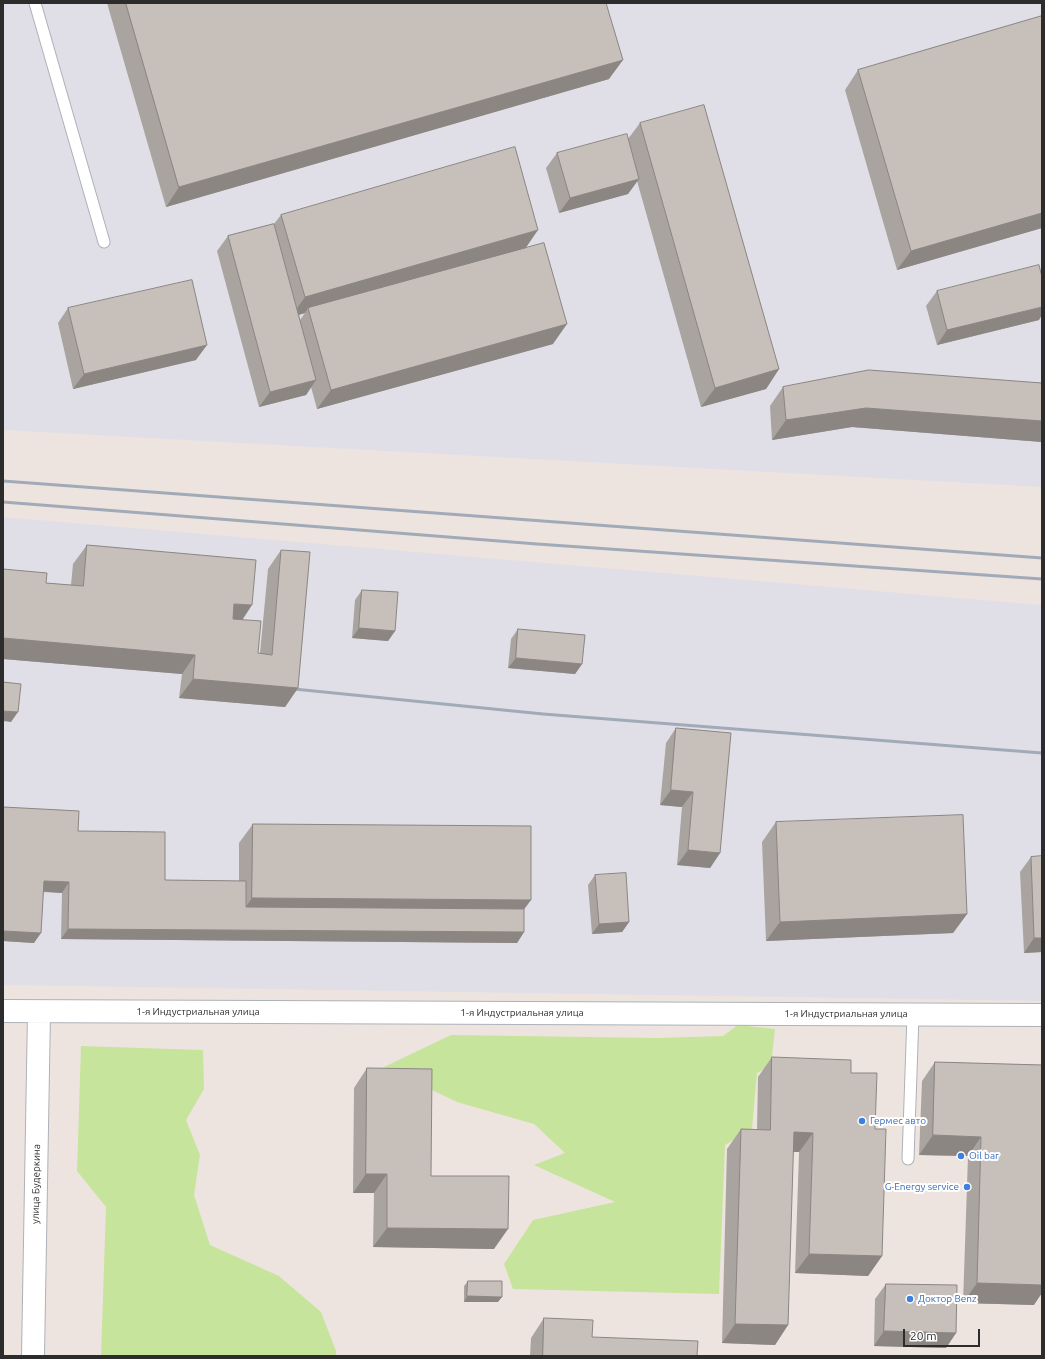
<!DOCTYPE html>
<html>
<head>
<meta charset="utf-8">
<style>
  body { margin:0 }
  #map { position:relative; width:1045px; height:1359px; overflow:hidden; background:#eee4df; font-family:Ubuntu,sans-serif }
  canvas { display:block }
  .frame { position:absolute; inset:0; border:4px solid #2c2c2c; pointer-events:none }
  .scale { position:absolute; left:903px; top:1329px; width:77px; height:18px; box-sizing:border-box; border:2px solid #2c2c2c; border-top:0; padding-left:5px; font-size:12px; line-height:14px; white-space:nowrap; color:#2c2c2c; -webkit-text-stroke:3px #fff; paint-order:stroke }
</style>
</head>
<body>
<div id="map">
<canvas width="1045" height="1359"></canvas>
<div class="frame"></div>
<div class="scale">20 m</div>
</div>
<script>
const ctx = document.querySelector('canvas').getContext('2d');
ctx.lineJoin = 'round';
function paint(path, color) { ctx.fillStyle = color; ctx.fill(path, 'evenodd'); }
function strokePath(path, color, width, dash) { ctx.strokeStyle = color; ctx.lineWidth = width; ctx.lineCap = dash ? 'butt' : 'round'; ctx.setLineDash(dash || []); ctx.stroke(path); }
function label(font, color, halo, rows, align = 'center') {
  ctx.font = font + ' Ubuntu,sans-serif'; ctx.lineWidth = 4; ctx.setLineDash([]); ctx.textBaseline = 'middle'; ctx.strokeStyle = halo; ctx.fillStyle = color; for (const [text, x, y, turn = 0] of rows) {
    ctx.save(); ctx.translate(x, y); ctx.rotate((+turn || 0) * Math.PI / 180); ctx.textAlign = isNaN(turn) ? turn : align; if (halo) ctx.strokeText(text, 0, 0); ctx.fillText(text, 0, 0); ctx.restore();
  }
}
const industrial = new Path2D(`
  M3,3H1042V487L3,430Z
  M3,517L1042,605V1001L3,985Z`);
const green = new Path2D(`
  M738,1025L775,1029L771,1066L757,1073L752,1129L725,1145L719,1294L513,1289L504,1264L533,1220L615,1202L534,1165L565,1153L534,1124L457,1102L384,1067L451,1035L658,1038L723,1036Z
  M81,1046L203,1050L204,1089L186,1120L200,1155L194,1195L210,1245L279,1276L321,1312L336,1351V1356H101L106,1207L77,1171Z`);
const service = new Path2D(`
  M35,3L104,242
  M908,1159L913,1015`);
const secondary = new Path2D(`
  M3,1011L1042,1015
  M33,1356L39,1012`);
const rail = new Path2D(`
  M3,481L1042,558
  M3,502L537,544L1042,579
  M294,689L543,714L1042,753`);
const wall = new Path2D(`
  M107,3H606L609,79L166,207Z
  M1042,16V228L897,270L845,90L858,70Z
  M640,123L779,369L766,389L701,407L637,181L628,194L559,213L546,168L557,153L628,139Z
  M281,215L526,247L553,344L317,409L311,387L306,395L259,407L217,251L228,236L274,224ZM305,313L300,320L299,315Z
  M937,291L1039,320L937,345L926,306Z
  M68,308L196,360L73,389L58,323Z
  M1042,383V442L852,427L772,440L770,406L783,387Z
  M87,545L242,619L258,653H260L268,569L281,550L298,688L285,707L179,698L182,674L3,659V569L46,583L71,585L73,564Z
  M362,590L395,631L388,641L352,638L355,600Z
  M518,629L582,664L575,674L508,668L511,639Z
  M676,728L720,853L710,868L677,865L682,807L660,805L666,743Z
  M776,822L967,914L953,933L766,941L762,842Z
  M253,824L524,909V932L517,943L61,939L62,893L43,892L34,943L3,941L78,831L165,880L239,881V843Z
  M1031,857L1042,952L1024,953L1020,872Z
  M595,875L629,922L622,932L592,934L588,885Z
  M772,1057L851,1073L875,1129L882,1256L868,1276L795,1273L799,1152H793L788,1325L775,1345L722,1343L727,1149L741,1129L757,1130L758,1077Z
  M935,1062L1042,1065L1034,1305L963,1303L968,1156L919,1155L922,1081Z
  M367,1068L431,1176L494,1249L373,1247L374,1193H353L354,1088Z
  M468,1281L498,1302H464V1286Z
  M886,1284L956,1333L946,1348L874,1346L875,1299Z
  M544,1318L592,1337L697,1356H530L531,1338Z`);
const shadedWall = new Path2D(`
  M623,60L609,79L166,207L179,187Z
  M639,179L628,194L559,213L570,198Z
  M1042,213V228L897,270L911,251Z
  M538,230L525,249L308,308L305,313L291,317L305,297Z
  M1042,307V315L1039,320L937,345L947,330Z
  M567,324L553,344L317,409L331,390Z
  M207,345L196,360L73,389L84,374Z
  M779,369L766,389L701,407L715,388Z
  M316,380L306,395L259,407L270,392Z
  M866,408L1042,421V442L852,427L772,440L786,420Z
  M234,604L252,605L239,625L221,623Z
  M359,628L395,631L388,641L352,638Z
  M3,638L195,655L182,674L3,659Z
  M516,658L582,664L575,674L508,668Z
  M193,679L298,688L285,707L179,698Z
  M3,711L18,712L11,722L3,721Z
  M671,790L693,792L682,807L660,805Z
  M688,850L720,853L710,868L677,865Z
  M44,881L69,882L62,893L37,891Z
  M252,898L531,900L517,919L239,917Z
  M967,914L953,933L766,941L780,922Z
  M629,922L622,932L592,934L599,924Z
  M68,929L524,932L517,943L61,939Z
  M3,931L41,933L34,943L3,941Z
  M1034,938H1042V952L1024,953Z
  M794,1132L813,1133L799,1152H780Z
  M933,1135L981,1137L968,1156L919,1155Z
  M366,1174H387L374,1193H353Z
  M387,1228L508,1229L494,1249L373,1247Z
  M809,1254L882,1256L868,1276L795,1273Z
  M977,1283L1042,1285V1293L1034,1305L963,1303Z
  M467,1296L502,1297L498,1302H464Z
  M735,1324L788,1325L775,1345L722,1343Z
  M884,1331L956,1333L946,1348L874,1346Z`);
const building = new Path2D(`
  M126,3H606L623,60L179,187Z
  M1042,16V213L911,251L858,70Z
  M704,105L779,369L715,388L640,123Z
  M627,134L639,179L570,198L557,153Z
  M515,147L538,230L305,297L281,215Z
  M274,224L316,380L270,392L228,236Z
  M544,243L567,324L331,390L308,308Z
  M1039,265L1042,277V307L947,330L937,291Z
  M192,280L207,345L84,374L68,308Z
  M869,370L1042,383V421L866,408L786,420L783,387Z
  M87,545L256,560L252,605L234,604L233,619L261,621L258,653L272,655L281,550L310,552L298,688L193,679L195,655L3,638V569L47,573L46,583L83,586Z
  M362,590L398,592L395,631L359,628Z
  M518,629L585,635L582,664L516,658Z
  M3,682L21,684L18,712L3,711Z
  M676,728L731,733L720,853L688,850L693,792L671,790Z
  M3,807L79,811L78,831L165,832V880L246,881V907L524,909V932L68,929L69,882L44,881L41,933L3,931Z
  M963,815L967,914L780,922L776,822Z
  M253,824L531,826V900L252,898Z
  M1042,856V938H1034L1031,857Z
  M626,873L629,922L599,924L595,875Z
  M772,1057L851,1060V1073H877L875,1129H886L882,1256L809,1254L813,1133L794,1132L788,1325L735,1324L741,1129L770,1130Z
  M935,1062L1042,1065V1285L977,1283L981,1137L933,1135Z
  M367,1068L432,1069L431,1176H509L508,1229L387,1228V1174H366Z
  M468,1281H502V1297L467,1296Z
  M886,1284L957,1285L956,1333L884,1331Z
  M544,1318L593,1320L592,1337L698,1341L697,1356H543Z`);
const markers = [
  [862,1121,4,"#3f7fe0"],
  [961,1156,4,"#3f7fe0"],
  [967,1187,4,"#3f7fe0"],
  [910,1299,4,"#3f7fe0"]
];
const streetNames = [
  ["1-я Индустриальная улица",198,1012],
  ["1-я Индустриальная улица",522,1013],
  ["1-я Индустриальная улица",846,1014],
  ["улица Будеркина",36,1184,-89]
];
const shopNames = [
  ["Гермес авто",870,1121],
  ["Oil bar",969,1156],
  ["G-Energy service",959,1187,"right"],
  ["Доктор Benz",918,1299]
];
paint(industrial, '#e0dfe7');
paint(green, '#c7e49c');
strokePath(service, '#acb2b9', 13);
strokePath(secondary, '#acb2b9', 24);
strokePath(service, '#fff', 11);
strokePath(secondary, '#fff', 22);
strokePath(rail, '#a1aab7', 3);
paint(wall, '#aaa4a0');
paint(shadedWall, '#8b8682');
paint(building, '#c6bfba');
strokePath(building, '#8b8682', 1);
for (const [x, y, r, color] of markers) { const dot = new Path2D(); dot.arc(x, y, r, 0, 2 * Math.PI); ctx.fillStyle = color; ctx.fill(dot); strokePath(dot, '#fff', 1.5); }
label('10px', '#2c2c2c', '#fff', streetNames);
label('10px', '#366cbe', '#fff', shopNames, 'left');
</script>
</body>
</html>
